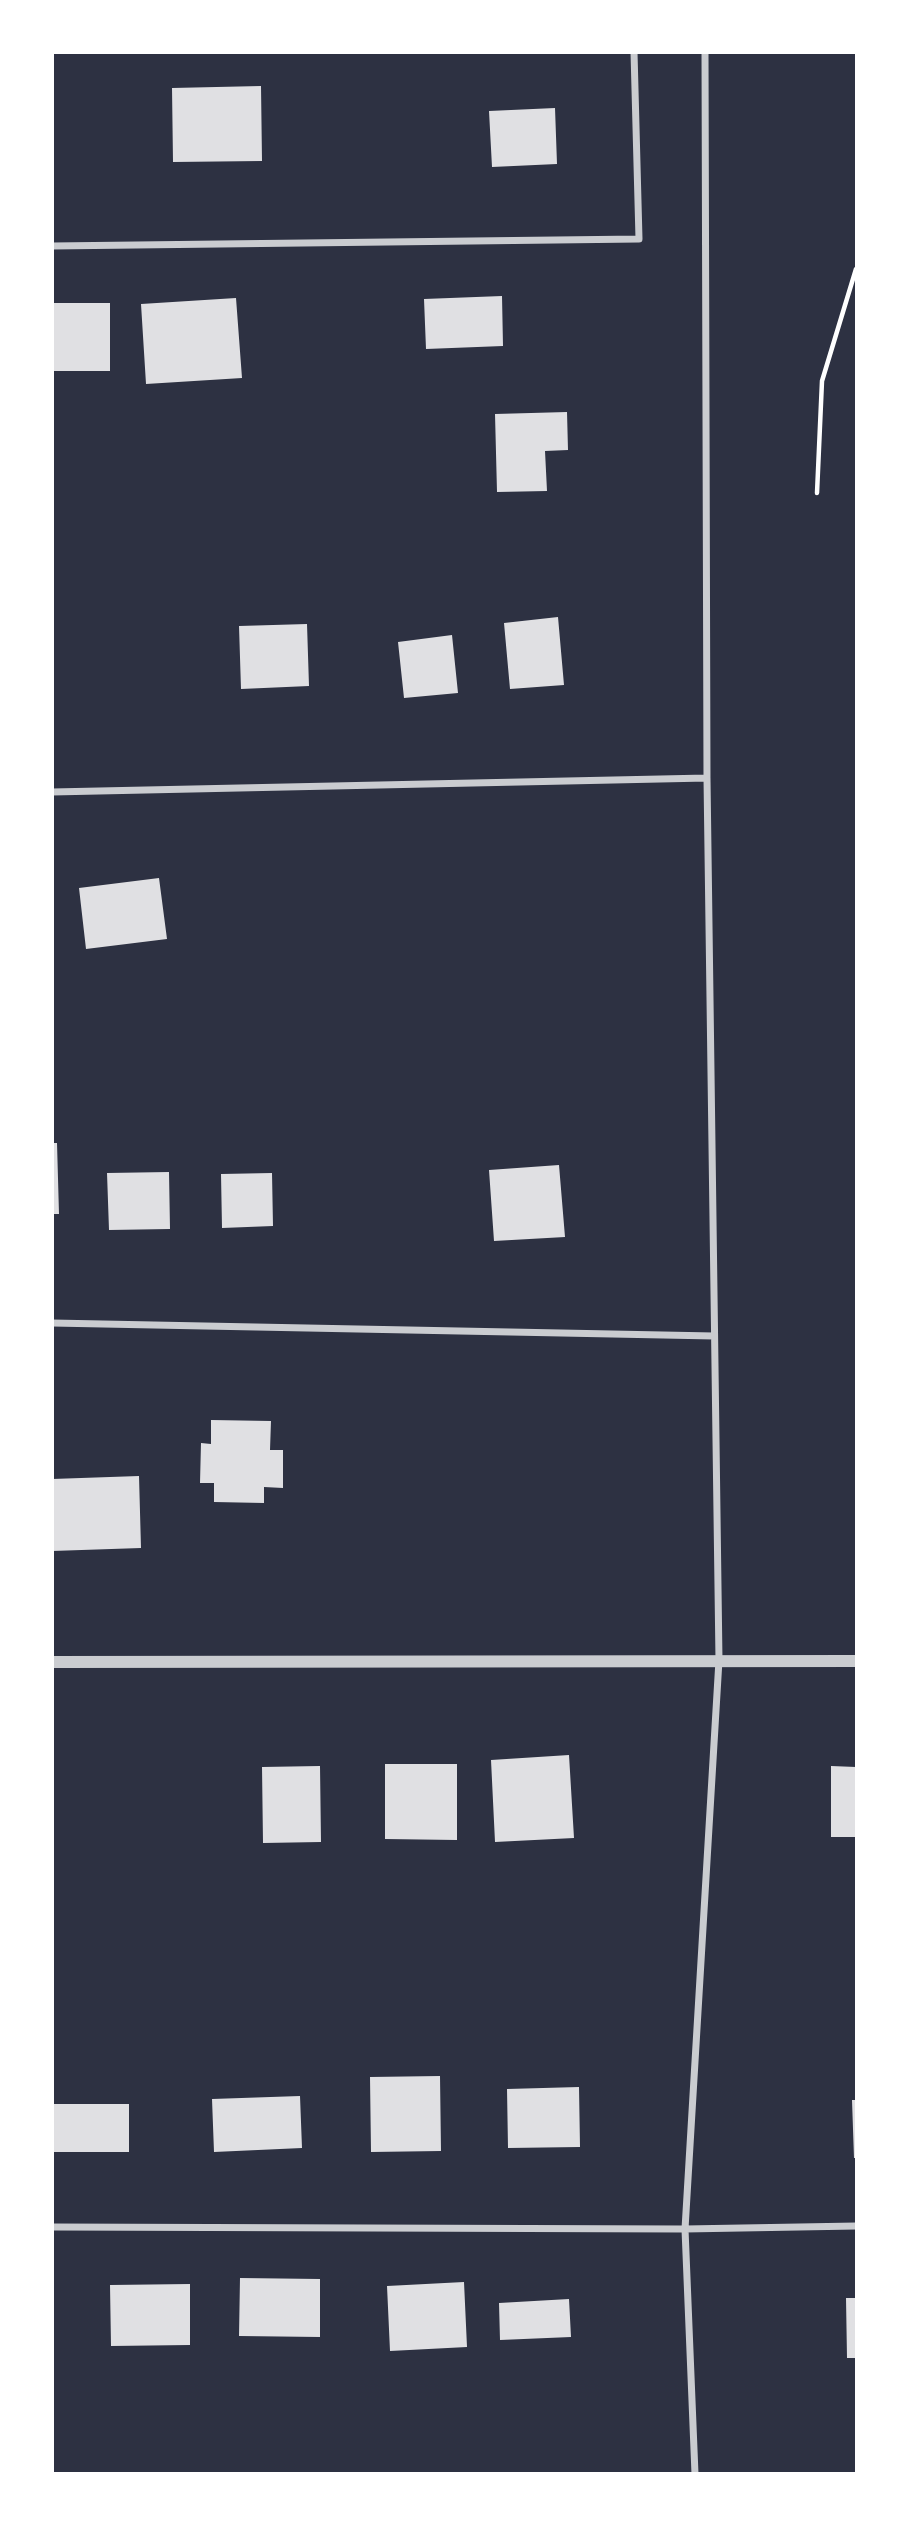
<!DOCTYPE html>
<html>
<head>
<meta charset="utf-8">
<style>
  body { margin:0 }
  #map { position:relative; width:909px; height:2526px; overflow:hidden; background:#2d3142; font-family:"Playfair Display",serif }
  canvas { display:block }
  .frame { position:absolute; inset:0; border:54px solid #fff; pointer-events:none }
</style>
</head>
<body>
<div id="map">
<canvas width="909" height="2526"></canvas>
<div class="frame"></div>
</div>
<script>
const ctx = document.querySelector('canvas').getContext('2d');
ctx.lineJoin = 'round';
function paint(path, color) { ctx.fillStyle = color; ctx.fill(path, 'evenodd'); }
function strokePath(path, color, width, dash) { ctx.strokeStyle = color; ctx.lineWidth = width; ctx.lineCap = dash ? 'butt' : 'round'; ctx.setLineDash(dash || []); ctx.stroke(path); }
const building = new Path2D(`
  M261,86L262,161L173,162L172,88Z
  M555,108L557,164L492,167L489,111Z
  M502,296L503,346L426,349L424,299Z
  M236,298L242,378L146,384L141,304Z
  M52,303H110V371H52Z
  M567,412L568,450L545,451L547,491L497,492L495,414Z
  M558,617L564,685L510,689L504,623Z
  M307,624L309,686L241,689L239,626Z
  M452,635L458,693L404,698L398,642Z
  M159,878L167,939L86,949L79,888Z
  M52,1143H57L59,1214H52Z
  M559,1165L565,1237L494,1241L489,1170Z
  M169,1172L170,1229L109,1230L107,1173Z
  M272,1173L273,1226L222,1228L221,1174Z
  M211,1420L271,1421L270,1450H283V1488L264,1487V1503L214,1502V1483H200L201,1443L211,1444Z
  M139,1476L141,1548L52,1551V1479Z
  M569,1755L574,1838L495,1842L491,1760Z
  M385,1764H457V1840L385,1839Z
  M320,1766L321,1842L263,1843L262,1767Z
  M831,1766L856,1767V1837H831Z
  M440,2076L441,2151L371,2152L370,2077Z
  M579,2087L580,2147L508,2148L507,2089Z
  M300,2096L302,2148L214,2152L212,2099Z
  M852,2100H856V2158H854Z
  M52,2104H129V2152H52Z
  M240,2278L320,2279V2337L239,2336Z
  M464,2282L467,2347L390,2351L387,2286Z
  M190,2284V2345L111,2346L110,2285Z
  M846,2298H856V2358H847Z
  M569,2299L571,2337L500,2340L499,2303Z`);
const path = new Path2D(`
  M817,493L822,381L856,269`);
const minor = new Path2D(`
  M52,246L639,239L634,52
  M52,792L707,778
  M52,1323L714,1336
  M52,2227L685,2229L856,2226
  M695,2474L685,2229L719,1660L707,778L705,52`);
const tertiary = new Path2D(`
  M52,1662L856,1661`);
paint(building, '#e0e0e3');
strokePath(path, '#fff', 4.5);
strokePath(minor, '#caccd0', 7);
strokePath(tertiary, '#caccd0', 12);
</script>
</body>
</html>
